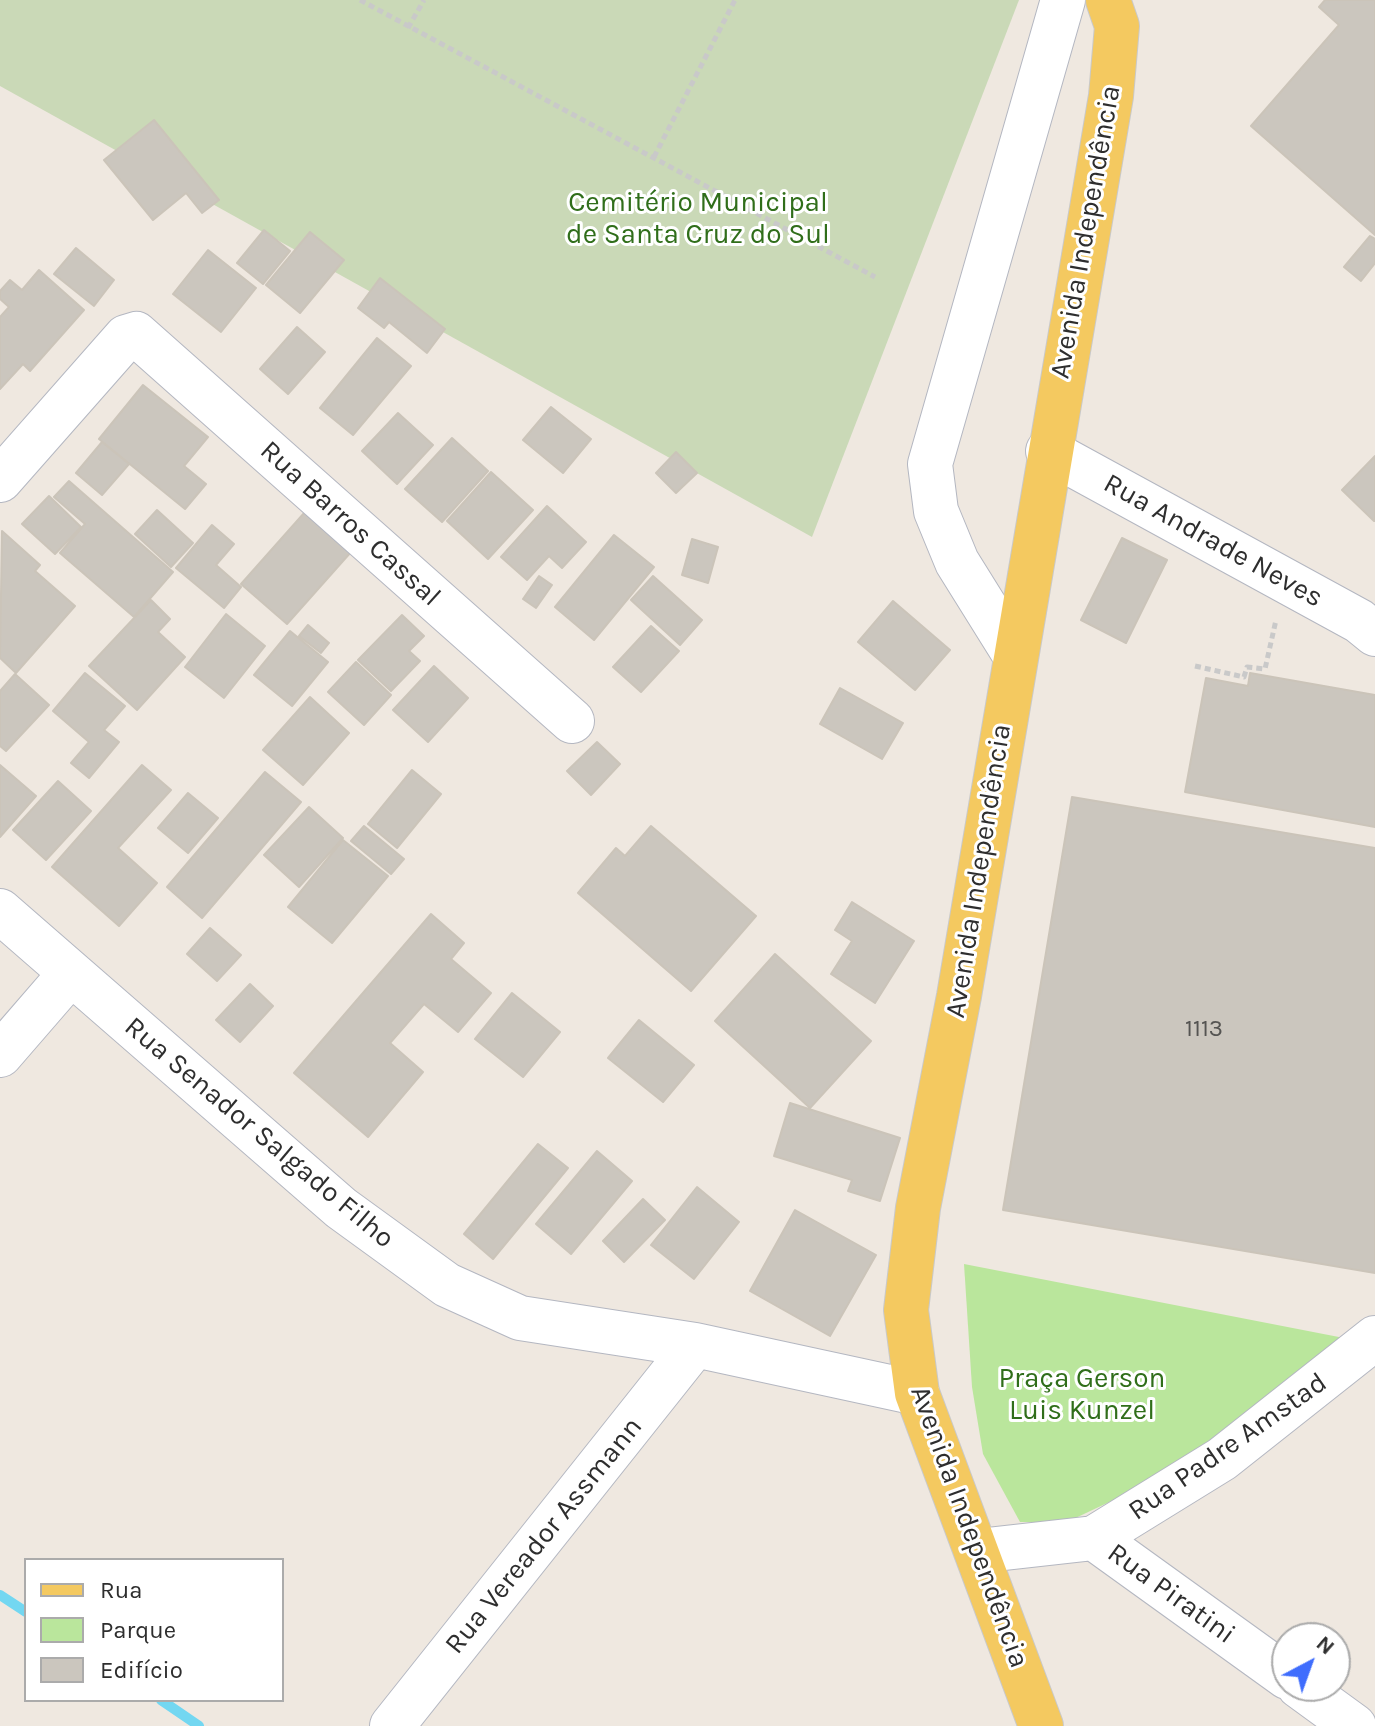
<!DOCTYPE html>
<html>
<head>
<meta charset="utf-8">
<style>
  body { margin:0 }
  #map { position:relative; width:1375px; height:1726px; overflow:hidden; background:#efe8e0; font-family:Karla,sans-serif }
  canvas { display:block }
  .legend { position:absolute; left:24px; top:1558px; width:260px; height:144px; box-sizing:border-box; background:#fff; border:2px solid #ababab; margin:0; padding:10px 14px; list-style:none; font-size:24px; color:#2e2e2e }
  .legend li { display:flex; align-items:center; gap:16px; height:40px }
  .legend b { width:40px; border:2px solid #ababab }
  .north { position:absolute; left:1271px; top:1622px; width:80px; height:80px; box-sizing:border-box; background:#fff; border:2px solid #ababab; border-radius:50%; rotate:41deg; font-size:22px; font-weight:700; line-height:32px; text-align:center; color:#2e2e2e }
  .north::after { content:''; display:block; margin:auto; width:28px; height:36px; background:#3f6dfd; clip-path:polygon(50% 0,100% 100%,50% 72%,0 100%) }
</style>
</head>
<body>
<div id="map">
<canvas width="1375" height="1726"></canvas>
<ul class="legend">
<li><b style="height:10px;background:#f4c960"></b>Rua</li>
<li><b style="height:22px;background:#bae69c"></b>Parque</li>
<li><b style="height:22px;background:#cbc6be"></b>Edifício</li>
</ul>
<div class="north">N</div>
</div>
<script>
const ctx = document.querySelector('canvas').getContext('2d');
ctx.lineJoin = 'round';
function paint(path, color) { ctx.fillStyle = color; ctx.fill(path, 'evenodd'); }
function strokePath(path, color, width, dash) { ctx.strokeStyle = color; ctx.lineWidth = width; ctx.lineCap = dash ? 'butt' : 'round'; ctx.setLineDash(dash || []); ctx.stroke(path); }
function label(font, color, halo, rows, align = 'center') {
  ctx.font = font + ' Karla,sans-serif'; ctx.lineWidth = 6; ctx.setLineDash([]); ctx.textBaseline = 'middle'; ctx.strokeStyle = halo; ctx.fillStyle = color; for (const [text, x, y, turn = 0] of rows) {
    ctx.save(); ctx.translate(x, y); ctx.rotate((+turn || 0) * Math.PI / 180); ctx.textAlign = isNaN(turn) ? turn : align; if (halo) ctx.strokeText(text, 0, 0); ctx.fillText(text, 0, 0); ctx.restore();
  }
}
const green = new Path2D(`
  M964,1264L1344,1338L1226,1437L1122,1496L1067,1522H1020L983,1454L972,1387Z`);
const cemetery = new Path2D(`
  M0,0H1019L812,537L0,86Z`);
const stream = new Path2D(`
  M0,1595L26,1612
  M161,1700L199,1726`);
const building = new Path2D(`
  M1325,0H1375V235L1251,126L1339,25L1319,7Z
  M154,120L219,200L202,213L186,193L153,220L104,160Z
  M264,230L290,251L263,284L237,263Z
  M310,232L344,260L300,313L266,285Z
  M1370,236L1375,239V263L1361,281L1344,267Z
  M76,248L114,280L94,306L54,274Z
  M208,250L256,288L221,332L173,294Z
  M39,270L84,310L30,371L23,364L0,389V317L9,307L0,299V291L10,280L22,290Z
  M380,278L445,329L427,353L389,322L384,328L358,308Z
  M297,327L325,352L288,394L260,369Z
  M377,338L411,366L353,435L320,408Z
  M143,385L208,437L184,466L206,484L185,509L99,439Z
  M551,407L591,439L563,473L523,440Z
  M398,413L433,445L397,484L362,451Z
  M452,438L488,471L442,522L405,489Z
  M102,442L129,464L102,495L76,473Z
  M676,452L697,473L676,493L656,473Z
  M1375,456V521H1374L1342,490Z
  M491,472L533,510L488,559L447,521Z
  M69,481L173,572L134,617L60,553L85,524L54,497Z
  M49,496L81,527L55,554L22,524Z
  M547,506L586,542L562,568L549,556L527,580L501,557Z
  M157,510L193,543L171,567L135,534Z
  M305,512L351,552L287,624L241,584Z
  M212,525L234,544L216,565L241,587L224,608L176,568Z
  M2,531L40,565L35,571L75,606L16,673L0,658Z
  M614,535L654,567L594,640L555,607Z
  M1122,538L1167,560L1126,643L1081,620Z
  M692,539L718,547L708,583L682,575Z
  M539,576L552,585L536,608L523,599Z
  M653,576L702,620L680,645L631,600Z
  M151,600L170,619L158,632L185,657L137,710L89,666Z
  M893,601L950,650L915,690L858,642Z
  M226,614L265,646L224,698L185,667Z
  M402,615L424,636L409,651L420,661L391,691L358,660Z
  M308,625L329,643L321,653L299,636Z
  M651,626L679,651L641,692L613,667Z
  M290,631L328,662L292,706L254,675Z
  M356,662L391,695L364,725L328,692Z
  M434,666L468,698L428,742L393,710Z
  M85,673L125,706L104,730L119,742L89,778L71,763L89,742L53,711Z
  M1250,673L1375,695V827L1185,792L1206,678L1248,686Z
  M15,674L49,705L6,751L0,746V691Z
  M840,688L903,723L882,759L820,724Z
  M310,697L349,733L303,785L263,750Z
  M597,742L620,764L591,795L567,771Z
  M0,765L36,796L0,837Z
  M142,765L171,790L118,848L157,883L119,926L52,867Z
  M412,770L441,794L397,848L368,824Z
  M265,772L301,802L202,918L167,887Z
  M58,781L91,811L46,860L13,830Z
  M188,793L218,818L188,853L158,828Z
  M1072,797L1375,848V1273L1003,1210Z
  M309,807L343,838L299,887L264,855Z
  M364,826L404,859L391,874L351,841Z
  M651,826L756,916L691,991L578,893L616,848L625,856Z
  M343,840L388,876L332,943L288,907Z
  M852,902L914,941L875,1003L831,974L852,941L835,930Z
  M431,914L464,943L451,959L491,993L458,1032L424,1004L390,1043L423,1072L368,1137L294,1073Z
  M210,928L241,955L217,981L187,954Z
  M775,954L871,1041L810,1108L715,1021Z
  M250,984L273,1006L240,1042L216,1020Z
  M512,993L560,1032L523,1077L475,1039Z
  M639,1020L694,1065L663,1102L608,1058Z
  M790,1103L900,1138L880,1201L848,1191L852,1180L774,1156Z
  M538,1144L568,1168L493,1259L464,1234Z
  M597,1151L632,1181L571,1254L536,1224Z
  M697,1187L739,1222L694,1279L651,1245Z
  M643,1199L665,1220L624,1262L603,1241Z
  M795,1210L876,1255L830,1336L750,1291Z`);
const path = new Path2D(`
  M360,0L875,277
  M408,28L424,0
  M654,157L735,0
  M1195,666L1244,677L1247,667L1265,669L1276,620`);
const minor = new Path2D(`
  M1048,451L1359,621L1375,634
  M0,480L126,337L136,334L572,721
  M1015,655L957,562L936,511L930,464L1063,0
  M0,911L341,1208L447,1285L520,1318L695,1345L917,1393
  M0,1055L71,973
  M1094,1538L1287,1677
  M978,1551L1094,1538L1222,1459L1375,1338
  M1299,1686L1354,1726
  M392,1726L695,1345`);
const major = new Path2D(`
  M1041,1726L917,1393L906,1310L918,1208L959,996L1111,96L1117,26L1108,0`);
const numberNames = [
  ["1113",1204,1029]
];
const parkNames = [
  ["Cemitério Municipal",698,203],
  ["de Santa Cruz do Sul",698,235],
  ["Praça Gerson",1082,1379],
  ["Luis Kunzel",1082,1411]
];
const streetNames = [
  ["Avenida Independência",1086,232,-80],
  ["Rua Barros Cassal",350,524,42],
  ["Rua Andrade Neves",1213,541,29],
  ["Avenida Independência",979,871,-81],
  ["Rua Senador Salgado Filho",259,1133,40],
  ["Rua Padre Amstad",1228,1447,-35],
  ["Avenida Independência",969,1527,70],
  ["Rua Vereador Assmann",544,1536,-51],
  ["Rua Piratini",1171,1594,36]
];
paint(green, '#bae69c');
paint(cemetery, '#cad9b7');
strokePath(stream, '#73d7f1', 10);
paint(building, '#cbc6be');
strokePath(building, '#cbc4b9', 2);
strokePath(minor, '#b4b7c1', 46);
strokePath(major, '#c9c9c9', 46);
strokePath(path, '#c9c9c9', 5, [6, 4]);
strokePath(minor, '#fff', 44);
strokePath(major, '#f4c960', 44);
label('24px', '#555452', null, numberNames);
label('28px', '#306e1a', '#fff', parkNames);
label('28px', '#2e2e2e', '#fff', streetNames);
</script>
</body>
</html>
